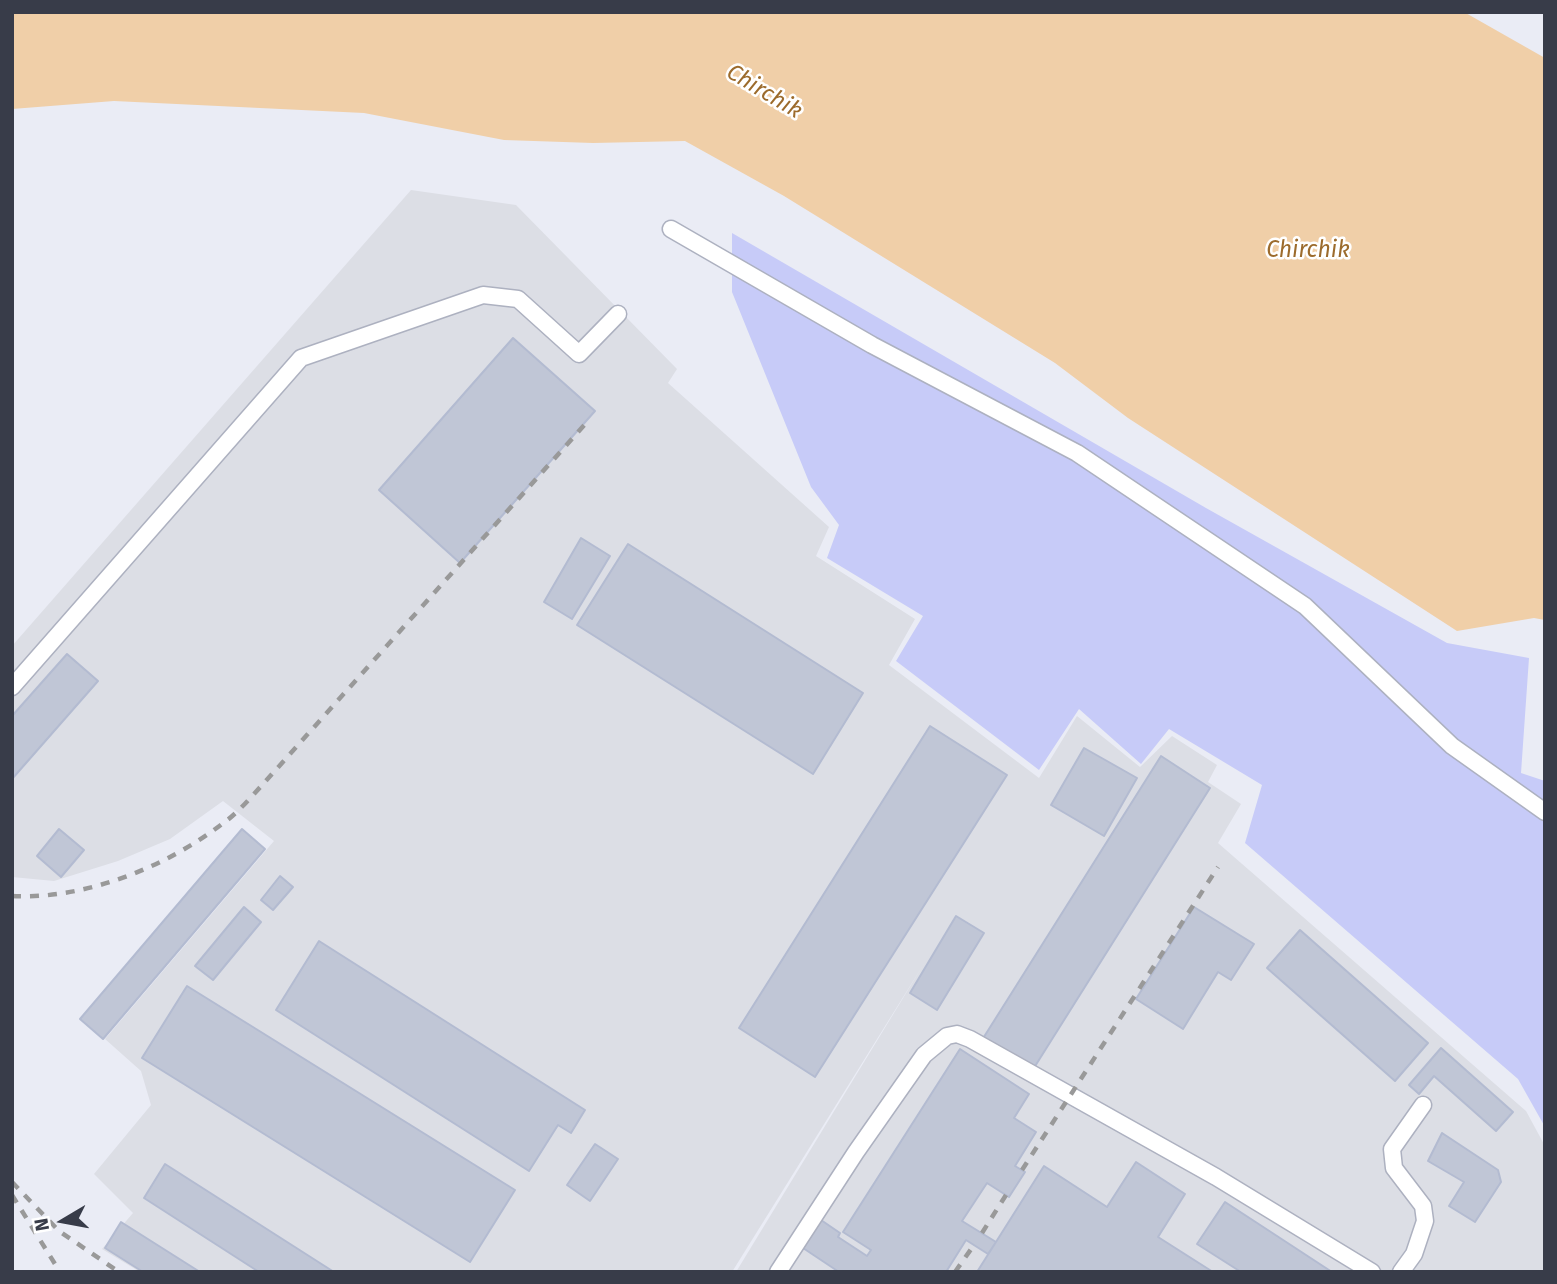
<!DOCTYPE html>
<html>
<head>
<meta charset="utf-8">
<style>
  body { margin:0 }
  #map { position:relative; width:1557px; height:1284px; overflow:hidden; background:#eaecf5; font-family:"Fira Sans",sans-serif }
  canvas { display:block }
  .frame { position:absolute; inset:0; border:14px solid #383c49; pointer-events:none }
  .north { position:absolute; left:28px; top:1186px; width:70px; height:70px; -webkit-text-stroke:5px #fff; paint-order:stroke; rotate:260deg; font-size:19px; font-weight:700; line-height:28px; text-align:center; color:#383c49 }
  .north::after { content:''; display:block; margin:auto; width:24px; height:32px; background:#383c49; clip-path:polygon(50% 0,100% 100%,50% 72%,0 100%) }
</style>
</head>
<body>
<div id="map">
<canvas width="1557" height="1284"></canvas>
<div class="frame"></div>
<div class="north">N</div>
</div>
<script>
const ctx = document.querySelector('canvas').getContext('2d');
ctx.lineJoin = 'round';
function paint(path, color) { ctx.fillStyle = color; ctx.fill(path, 'evenodd'); }
function strokePath(path, color, width, dash) { ctx.strokeStyle = color; ctx.lineWidth = width; ctx.lineCap = dash ? 'butt' : 'round'; ctx.setLineDash(dash || []); ctx.stroke(path); }
function label(font, color, halo, rows, align = 'center') {
  ctx.font = font + ' "Fira Sans",sans-serif'; ctx.lineWidth = 5; ctx.setLineDash([]); ctx.textBaseline = 'middle'; ctx.strokeStyle = halo; ctx.fillStyle = color; for (const [text, x, y, turn = 0] of rows) {
    ctx.save(); ctx.translate(x, y); ctx.rotate((+turn || 0) * Math.PI / 180); ctx.textAlign = isNaN(turn) ? turn : align; if (halo) ctx.strokeText(text, 0, 0); ctx.fillText(text, 0, 0); ctx.restore();
  }
}
const industrial = new Path2D(`
  M411,190L516,205L677,369L668,383L829,527L816,556L915,619L889,665L1039,778L1077,716L1140,767L1172,736L1217,765L1208,782L1241,804L1218,843L1526,1111L1545,1146V1272H736L925,962L732,1272H140L102,1249L133,1213L94,1174L151,1105L141,1071L105,1039L274,841L223,801L170,839L118,861L54,881L12,877V646Z`);
const sand = new Path2D(`
  M732,233L1206,508L1447,643L1529,658L1521,773L1545,781V1127L1518,1079L1245,843L1262,785L1169,729L1141,764L1079,709L1039,770L896,661L923,616L827,558L839,525L811,487L732,292Z`);
const water = new Path2D(`
  M12,12H1464L1545,58V620L1534,618L1457,631L1128,418L1055,363L784,196L685,141L593,143L504,140L364,113L114,101L12,109Z`);
const building = new Path2D(`
  M513,338L595,411L460,563L379,490Z
  M581,538L610,556L572,619L544,602Z
  M628,544L863,693L813,774L577,625Z
  M67,654L98,681L12,779V716Z
  M930,726L1007,775L815,1077L739,1028Z
  M1084,748L1137,778L1104,836L1051,805Z
  M1161,756L1210,788L1032,1071L982,1040Z
  M59,829L84,850L61,877L37,856Z
  M242,829L265,849L103,1039L80,1019Z
  M280,876L293,887L273,910L261,900Z
  M244,907L261,922L213,980L195,966Z
  M1194,907L1254,944L1231,980L1218,972L1183,1029L1136,999Z
  M956,916L984,933L937,1010L910,993Z
  M1300,930L1428,1043L1395,1081L1267,968Z
  M319,941L585,1110L571,1133L558,1125L529,1171L276,1010Z
  M187,986L515,1190L470,1262L142,1058Z
  M1441,1048L1513,1112L1496,1131L1434,1076L1419,1094L1409,1085Z
  M960,1049L1029,1094L1014,1118L1036,1132L1015,1166L1025,1172L1009,1197L987,1183L962,1221L996,1242L988,1254L966,1240L946,1272H839L803,1248L821,1220L840,1233L838,1237L867,1256L871,1250L843,1232Z
  M1442,1133L1498,1170L1501,1182L1475,1222L1449,1206L1464,1182L1428,1161Z
  M595,1144L618,1159L590,1201L567,1185Z
  M1136,1162L1185,1194L1158,1237L1213,1272H977L1044,1166L1107,1207Z
  M165,1164L334,1272H259L144,1198Z
  M1225,1202L1332,1272H1241L1197,1244Z
  M121,1222L200,1272H143L105,1248Z`);
const minor = new Path2D(`
  M671,229L872,345L1077,453L1305,606L1452,746L1545,812
  M12,687L301,358L483,295L518,299L579,354L618,314
  M778,1272L856,1152L924,1055L947,1036L957,1034L970,1039L1216,1177L1372,1272
  M1401,1272L1414,1254L1425,1221L1423,1206L1394,1168L1392,1149L1423,1105`);
const rail = new Path2D(`
  M12,896C84,900 166,867 222,824C238,813 251,797 264,783L588,421
  M1022,1170L1218,867
  M12,1182L59,1231L119,1272
  M12,1195L60,1272
  M982,1233L1006,1195
  M955,1272L974,1245`);
const waterNames = [
  ["Chirchik",764,92,31],
  ["Chirchik",1308,251]
];
paint(industrial, '#dcdee5');
paint(sand, '#c7cbf8');
paint(water, '#f0cfa8');
paint(building, '#c0c6d6');
strokePath(building, '#b3bbd1', 2);
strokePath(minor, '#adb1c0', 19);
strokePath(minor, '#fff', 16);
strokePath(rail, '#999', 4.5, [9, 9]);
label('italic 23px', '#9c6b2c', '#fff', waterNames);
</script>
</body>
</html>
